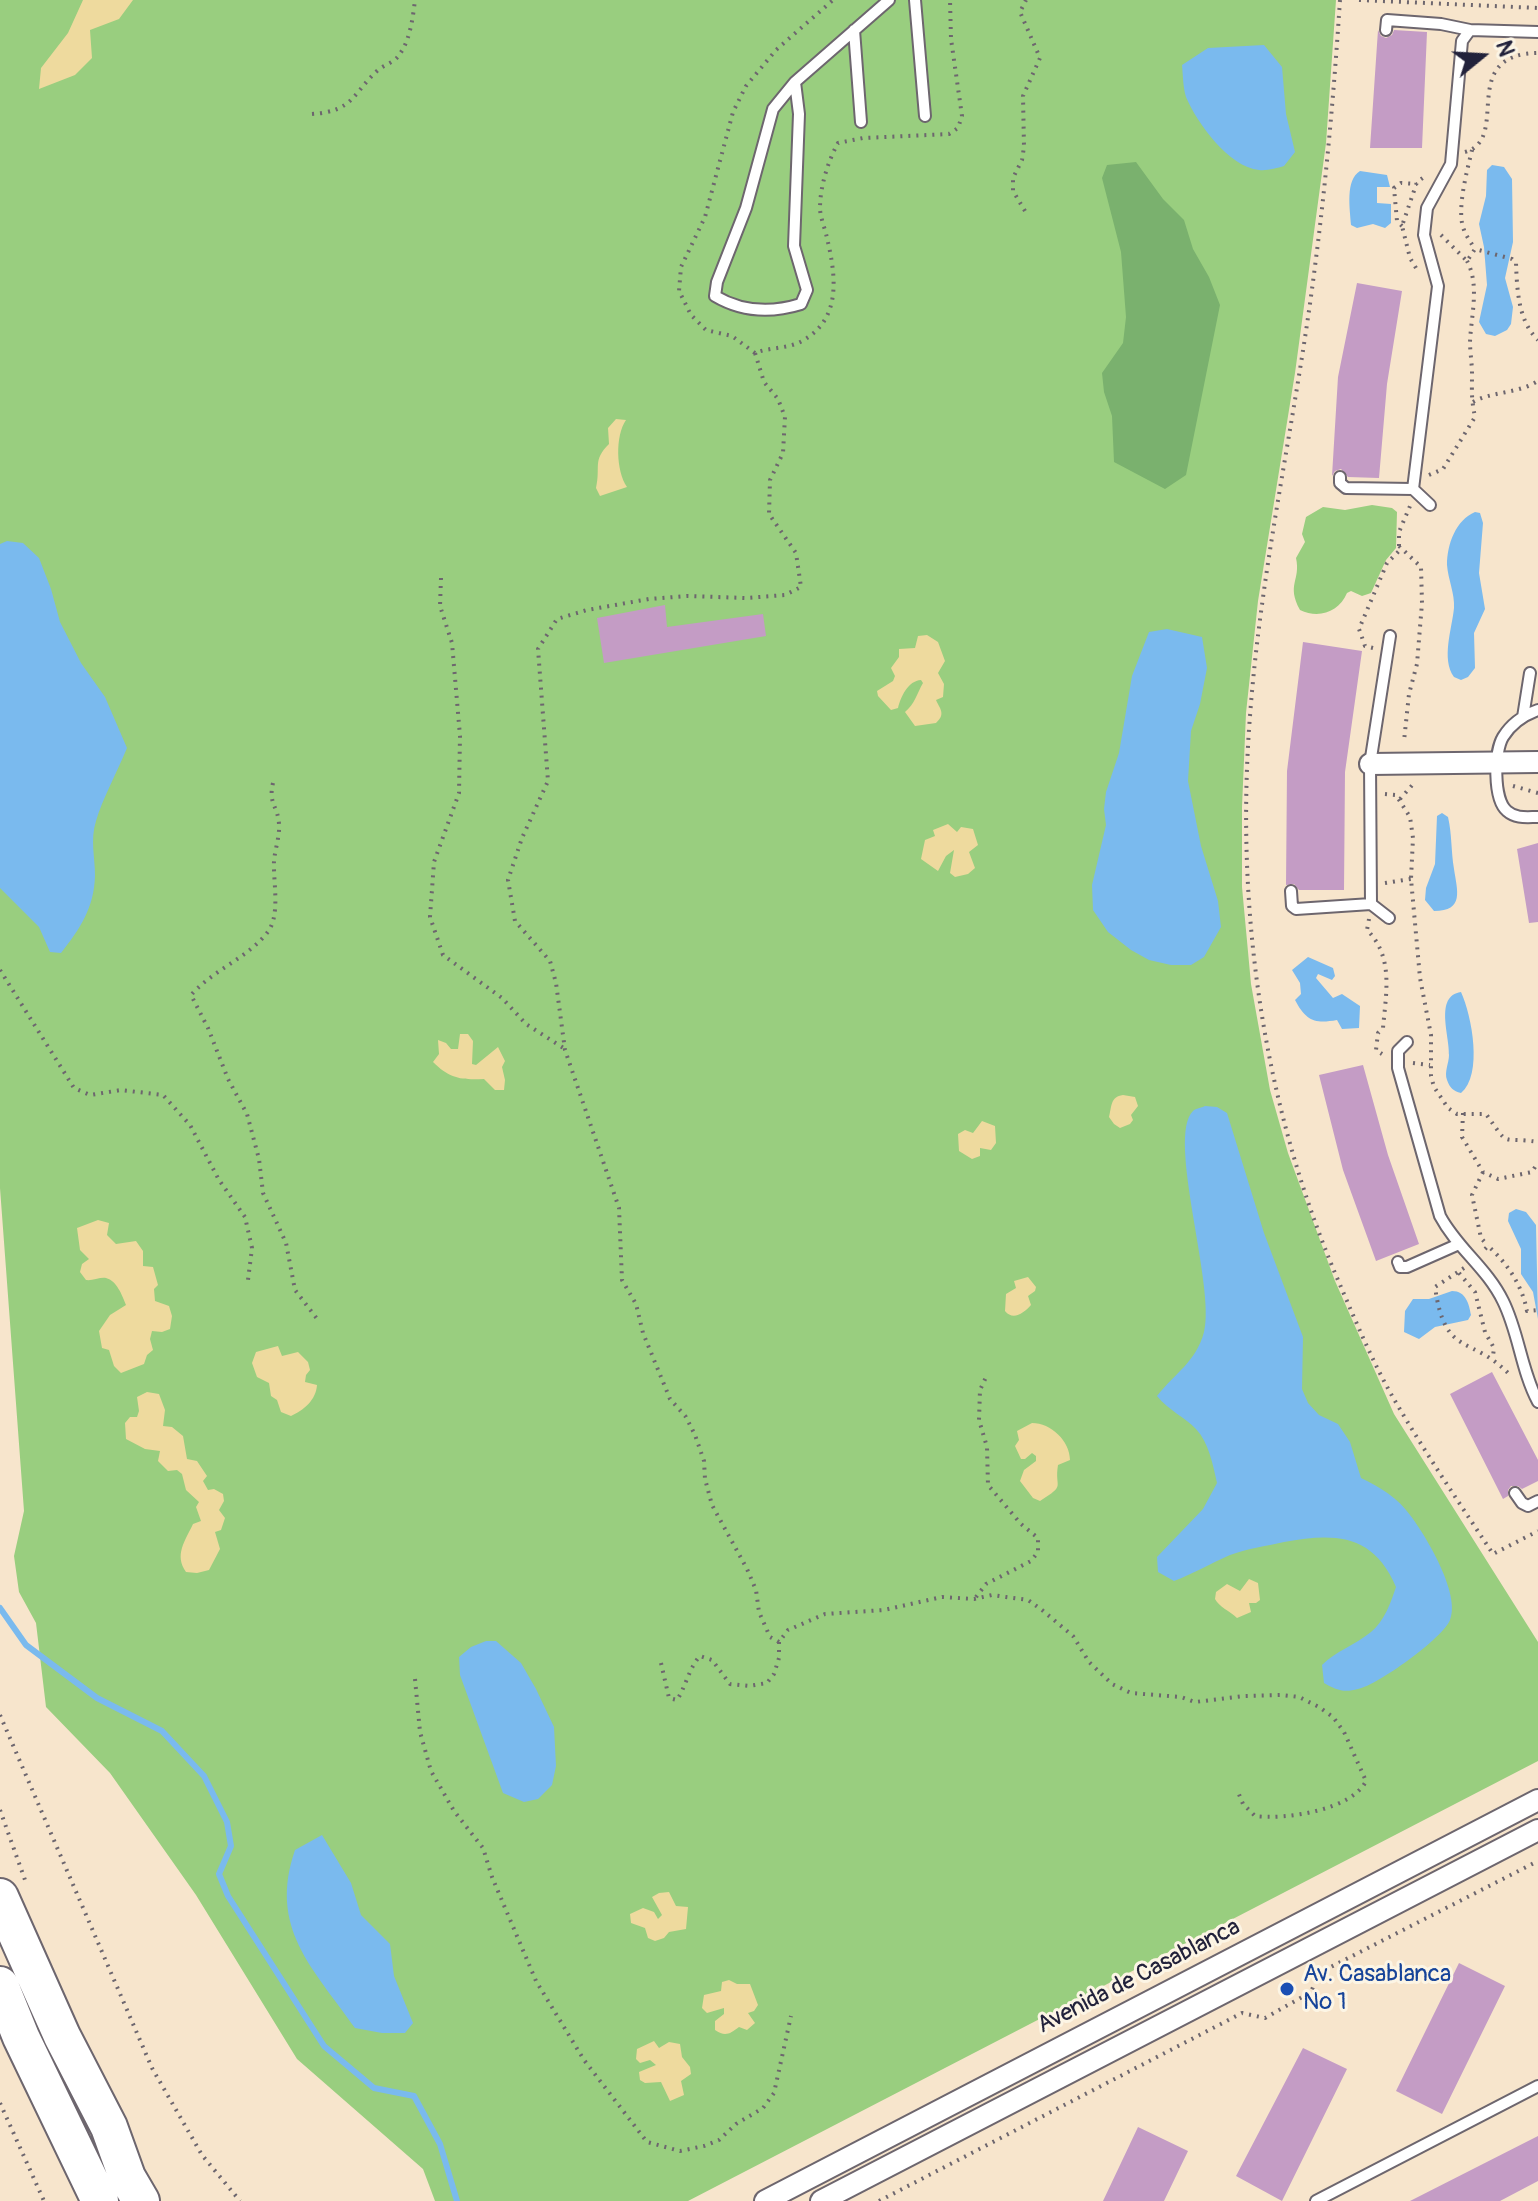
<!DOCTYPE html>
<html>
<head>
<meta charset="utf-8">
<style>
  body { margin:0 }
  #map { position:relative; width:1538px; height:2201px; overflow:hidden; background:#f7e5cc; font-family:Pangolin,sans-serif }
  canvas { display:block }
  .north { position:absolute; left:1442px; top:16px; width:80px; height:80px; -webkit-text-stroke:6px #fcf5e5; paint-order:stroke; rotate:72deg; font-size:22px; font-weight:700; line-height:32px; text-align:center; color:#22223b }
  .north::after { content:''; display:block; margin:auto; width:28px; height:36px; background:#22223b; clip-path:polygon(50% 0,100% 100%,50% 72%,0 100%) }
</style>
</head>
<body>
<div id="map">
<canvas width="1538" height="2201"></canvas>
<div class="north">N</div>
</div>
<script>
const ctx = document.querySelector('canvas').getContext('2d');
ctx.lineJoin = 'round';
function paint(path, color) { ctx.fillStyle = color; ctx.fill(path, 'evenodd'); }
function strokePath(path, color, width, dash) { ctx.strokeStyle = color; ctx.lineWidth = width; ctx.lineCap = dash ? 'butt' : 'round'; ctx.setLineDash(dash || []); ctx.stroke(path); }
function label(font, color, halo, rows, align = 'center') {
  ctx.font = font + ' Pangolin,sans-serif'; ctx.lineWidth = 6; ctx.setLineDash([]); ctx.textBaseline = 'middle'; ctx.strokeStyle = halo; ctx.fillStyle = color; for (const [text, x, y, turn = 0] of rows) {
    ctx.save(); ctx.translate(x, y); ctx.rotate((+turn || 0) * Math.PI / 180); ctx.textAlign = isNaN(turn) ? turn : align; if (halo) ctx.strokeText(text, 0, 0); ctx.fillText(text, 0, 0); ctx.restore();
  }
}
const green = new Path2D(`
  M0,0H1336L1326,143L1295,373L1258,601L1246,713L1242,807V887L1251,984L1270,1090L1288,1153L1335,1281L1394,1414L1538,1642V1761L688,2201H435L423,2169L297,2059L196,1895L110,1773L46,1707L36,1623L19,1592L14,1556L24,1511L0,1188Z
  M1372,505L1392,508L1397,512L1396,548L1386,560L1371,593L1362,596L1351,591L1347,593C1339,612 1319,619 1300,610C1286,584 1301,581 1296,558L1305,542L1302,534L1306,517L1323,507L1345,510Z`);
const forest = new Path2D(`
  M1136,162L1163,199L1184,220L1193,249L1209,277L1220,305L1186,475L1165,489L1114,462L1112,416L1104,392L1102,373L1123,343L1126,317L1121,252L1102,178L1107,165Z`);
const sand = new Path2D(`
  M83,0H133L119,19L90,30L92,58L75,75L39,89L41,68L68,33Z
  M616,419L626,420C615,436 616,471 627,487L600,496L596,488C601,466 592,461 609,444L608,428Z
  M927,635L938,642L945,661L938,673L944,684L943,697L936,700C940,709 946,714 936,723L915,726L905,712C915,704 917,693 923,683L921,680C908,681 901,696 898,708L891,710L878,696L877,691L893,681L895,676L891,668L899,657V649L915,648L918,636Z
  M948,824L957,832L961,827L973,829L978,845L969,852L975,868L968,874L955,877L950,873L954,850L946,856L938,871L921,859L925,840L935,836L933,830Z
  M460,1034H468L473,1041L472,1064L476,1065L498,1047L505,1061L502,1067L505,1080L504,1090H495L484,1079C462,1080 450,1079 433,1062L439,1054L438,1040L446,1043L451,1049H458Z
  M1123,1095L1135,1097L1138,1106L1131,1115L1133,1120L1130,1124L1120,1128L1114,1124L1109,1117C1112,1106 1110,1097 1123,1095Z
  M982,1121L995,1126L996,1143L991,1150L980,1148V1156L972,1159L959,1151L958,1134L965,1130L973,1133Z
  M98,1220L109,1223L107,1235L116,1244L136,1241L143,1251V1266L153,1267L158,1285L154,1289L155,1301L169,1306L172,1316L170,1329L162,1332L152,1331L150,1339L153,1350L147,1355L144,1364L121,1373L114,1366L109,1350L102,1348L99,1331L110,1315L126,1305C122,1295 117,1281 106,1278C100,1277 92,1281 86,1280L80,1272L82,1264L89,1259L80,1250L77,1228Z
  M1028,1277L1036,1287L1035,1291L1028,1296L1031,1305C1024,1313 1013,1321 1005,1311L1006,1294L1016,1288L1014,1281Z
  M278,1346L282,1356L298,1352L308,1362L310,1370L306,1375L305,1382L317,1385C316,1400 304,1410 291,1416L281,1412L277,1400L271,1396L269,1383L257,1377L252,1363L256,1352Z
  M147,1392L159,1394L165,1410L163,1426L172,1427L183,1436L187,1459L197,1461L207,1476L203,1481L208,1490L214,1489L223,1494L224,1501L219,1510L225,1518L221,1530L215,1532L220,1549L209,1570L197,1573L186,1572C174,1555 185,1541 193,1524L201,1521L196,1507L199,1502L186,1490L182,1474L177,1470L168,1471L158,1461L160,1451L145,1449L126,1439L125,1423L130,1417H137L139,1411L137,1397Z
  M1032,1423C1051,1423 1070,1441 1070,1460L1058,1465C1054,1489 1067,1484 1040,1501L1033,1498L1020,1481L1024,1470L1036,1461V1456L1032,1453L1025,1459H1021L1015,1446L1019,1440L1017,1431Z
  M1249,1579L1258,1583L1260,1600L1256,1603H1249L1251,1612L1237,1618C1230,1611 1219,1607 1215,1599L1216,1592L1227,1584L1240,1591Z
  M669,1892L676,1906L688,1907L686,1929L669,1932L664,1938L655,1941L648,1938L645,1928L631,1923L630,1914L643,1908L654,1912L658,1919L662,1915L652,1897L659,1893Z
  M729,1980L737,1984H750L758,2005L754,2011L748,2013L755,2023L747,2030L739,2027C730,2034 725,2037 715,2030V2021L724,2014V2008L707,2013L702,2008L704,1995L721,1991L722,1982Z
  M654,2041L659,2048L669,2042L680,2044L682,2057L690,2067L691,2074L681,2081L684,2095L670,2101L661,2082L645,2083L640,2080L639,2072L656,2065L650,2060L640,2063L636,2059L637,2049Z`);
const water = new Path2D(`
  M1264,45L1282,67L1286,114L1295,152L1284,166C1277,168 1267,171 1259,170C1229,167 1197,123 1186,97C1183,87 1183,76 1182,65L1208,48Z
  M1492,165L1504,167L1512,179L1513,242L1505,278L1513,307L1511,324L1507,330L1495,336L1486,334L1479,322L1487,285L1484,247L1479,224L1486,196L1487,170Z
  M1360,171L1387,175L1390,187H1377V203L1391,204V223L1385,228L1373,224L1357,228L1351,225C1350,209 1345,180 1360,171Z
  M1475,512L1480,513L1483,523L1479,573L1485,609L1474,633L1475,668L1468,677L1461,680L1454,677C1441,659 1452,629 1454,608C1455,594 1448,579 1447,565C1447,544 1456,520 1475,512Z
  M7,541L23,543L39,558L51,589L60,622L81,663L105,697L127,748C118,770 102,800 96,821C90,840 95,857 95,876C94,908 80,929 61,953L50,952L39,927L0,888V544Z
  M1167,629L1202,637L1207,668L1200,704L1191,731L1188,781L1201,846L1218,901L1221,927L1204,957L1191,965H1171L1149,960L1131,950L1108,932L1093,910L1092,885L1106,825L1104,809L1106,792L1119,753L1132,676L1149,632Z
  M1442,813L1448,817C1452,834 1451,851 1454,869C1457,890 1465,911 1434,911L1425,900L1426,888L1435,864L1437,816Z
  M1308,957L1333,968L1335,976L1332,980L1318,974L1316,978L1333,998L1342,994L1360,1006L1359,1028L1342,1029L1337,1020C1315,1024 1306,1021 1295,1000L1301,994L1300,983L1292,970Z
  M1461,992C1472,1016 1483,1075 1461,1093C1453,1091 1450,1088 1447,1080C1444,1072 1449,1063 1449,1055C1450,1036 1434,996 1461,992Z
  M1205,1106L1217,1107L1227,1113L1264,1233L1303,1337L1302,1389L1308,1403L1319,1415L1338,1424L1350,1442L1361,1478C1380,1487 1398,1498 1410,1515C1426,1536 1461,1594 1450,1620C1443,1638 1378,1685 1358,1689C1344,1693 1336,1690 1324,1683L1322,1665C1336,1651 1355,1645 1371,1632C1384,1622 1391,1602 1396,1587C1373,1533 1334,1533 1284,1542C1266,1546 1246,1549 1230,1555C1211,1563 1193,1574 1174,1581L1158,1572L1157,1557L1203,1509L1217,1483C1213,1465 1209,1443 1196,1429C1185,1417 1169,1411 1157,1396C1175,1373 1196,1362 1204,1332C1216,1287 1166,1137 1193,1111C1196,1108 1201,1108 1205,1106Z
  M1516,1209L1526,1212L1536,1225L1538,1319L1533,1292L1521,1274V1249L1508,1221L1509,1213Z
  M1452,1291C1466,1291 1469,1304 1471,1315L1468,1320L1435,1327L1419,1339L1404,1332L1405,1311L1413,1299H1429Z
  M486,1641H496L521,1663L536,1689L554,1727L556,1766L552,1785L538,1799L524,1802L503,1793L460,1675L459,1657L471,1647Z
  M322,1835L351,1883L361,1915L390,1944L394,1976L413,2023L405,2033H382L355,2028C313,1968 268,1928 295,1850Z`);
const stream = new Path2D(`
  M0,1608L26,1645L97,1698L162,1731L204,1776L227,1822L231,1846L219,1874L228,1896L324,2046L374,2088L414,2096L440,2144L457,2201`);
const building = new Path2D(`
  M1378,30L1381,36L1386,38L1392,35L1394,30L1427,32L1422,148H1370Z
  M1357,283L1402,291L1387,384L1379,478L1348,477L1341,469L1335,471L1332,476L1338,377Z
  M665,605L667,627L763,614L766,636L604,663L597,618Z
  M1303,642L1362,651L1345,772L1344,890H1299L1294,884L1286,885L1287,771Z
  M1538,843V922L1529,923L1517,849Z
  M1363,1065L1388,1155L1419,1244L1376,1261L1343,1170L1319,1075Z
  M1492,1372L1538,1460V1481L1522,1489L1518,1486H1511L1508,1490V1496L1503,1499L1450,1394Z
  M1459,1963L1505,1986L1442,2114L1396,2091Z
  M1303,2048L1347,2069L1282,2201L1236,2176Z
  M1138,2127L1188,2151L1164,2201H1103Z
  M1538,2136V2181L1500,2201H1410Z`);
const path = new Path2D(`
  M1340,0C1334,92 1326,183 1314,274C1295,422 1261,567 1250,716C1235,909 1263,1109 1341,1287C1359,1329 1377,1372 1401,1411C1430,1460 1462,1507 1493,1554L1538,1531
  M1359,0L1538,8
  M312,114C354,111 352,94 378,70C384,65 395,62 399,55C410,41 413,17 415,0
  M1472,150C1467,171 1456,211 1464,230C1466,236 1471,242 1474,248
  M1465,152C1512,139 1456,54 1538,53
  M1025,211L1013,191V178L1022,160L1024,147L1023,96L1040,58L1020,12L1026,0
  M1402,226L1397,221L1394,188L1401,183L1417,184
  M1441,235L1467,261L1475,249L1512,259L1516,263C1517,289 1518,321 1538,340
  M1416,268L1410,258L1402,226L1417,182L1427,175
  M755,353L732,336L706,330L691,315L679,291L681,267L705,217L733,112L746,86L776,50L833,0
  M1473,402C1493,391 1517,394 1538,381
  M1429,475L1443,469L1475,417C1471,397 1472,392 1472,374C1472,363 1470,352 1470,342C1471,316 1480,285 1467,261
  M1399,546L1421,567L1422,603L1417,664L1409,694L1404,741
  M441,578L440,606L452,643L460,736L459,793L434,862L430,917L443,955L502,998L526,1024L565,1049
  M1373,648L1365,646L1359,629L1387,563L1399,551V532L1410,506
  M273,783C268,804 278,806 279,824C280,836 275,849 274,861C273,882 281,916 267,933C246,959 213,970 191,995L208,1028L228,1079L247,1114L259,1159L263,1193L286,1243L295,1290L318,1320
  M1513,786L1538,793
  M1385,794L1396,795L1410,817L1413,838L1411,879L1420,978L1431,1035V1076L1434,1087L1448,1108L1457,1114H1486C1511,1149 1498,1136 1538,1142
  M1400,799L1415,782
  M1385,883L1411,879
  M1369,919L1367,930C1394,957 1386,993 1383,1028L1378,1033L1376,1050L1382,1054
  M0,970L74,1088L90,1095L121,1090L163,1095L190,1125L219,1180L245,1217L252,1248L248,1280
  M1413,1063L1430,1065
  M1463,1113L1462,1137L1483,1172L1498,1179L1532,1172L1538,1162
  M1483,1172L1472,1195L1481,1238L1488,1246
  M1485,1249L1488,1246C1507,1263 1522,1285 1527,1311L1538,1310
  M1464,1268L1435,1287C1445,1359 1471,1334 1510,1375
  M1459,1273L1475,1292L1485,1332L1494,1348L1493,1356
  M976,1597L986,1584L1031,1561L1038,1552V1538L1021,1524L988,1485L987,1447L979,1420L980,1390L987,1375
  M779,1642L770,1637L759,1612L756,1590L747,1569L712,1505L705,1479L704,1461L695,1435L686,1417L670,1399L643,1333L636,1304L622,1280L619,1208L565,1050L556,983L550,961L515,921L508,880L522,838L548,781L538,649L557,619L587,610L649,599L687,596L746,598L785,595L801,587L796,553L769,514L770,480L783,453L785,417L778,399L764,382L755,353C770,347 788,349 802,341C842,319 836,276 827,238C825,228 820,217 820,208C820,187 828,161 838,143L863,138L949,134L958,128L962,116L951,39L950,0
  M661,1663L669,1698L677,1700C686,1686 689,1668 700,1656L712,1660L730,1684L749,1686L767,1683L774,1674L779,1658V1642L788,1630L825,1614L884,1610L942,1597L974,1599L992,1595L1006,1597L1028,1600L1042,1610L1073,1636L1089,1662L1112,1684L1131,1693L1181,1697L1195,1702L1244,1696L1282,1695L1299,1697L1319,1707L1333,1717L1344,1732L1366,1781C1352,1810 1285,1820 1255,1816L1243,1804L1238,1792
  M415,1679L420,1732L431,1771L454,1811L483,1848L492,1877L536,1981L584,2060L647,2142L680,2151L704,2146L719,2140L736,2124L763,2108L774,2093L791,2016
  M0,1715L152,2068L202,2155L240,2201
  M0,1810L25,1880
  M0,2103L44,2201
  M879,2201L1242,2013L1265,2018L1311,1992L1319,1973L1538,1861`);
const lane = new Path2D(`
  M915,0L925,116
  M854,30L861,122
  M1386,30L1387,20L1441,24L1470,30
  M795,82L799,114L794,246L807,290L801,304C772,313 742,312 715,296L717,282L746,208L773,109L795,82L889,0
  M1340,477V483L1346,488L1413,489
  M1430,505L1413,489L1438,286L1424,235L1427,208L1451,164L1462,41L1470,30L1538,32
  M1538,710C1524,715 1511,724 1503,737C1494,752 1493,799 1507,811C1516,819 1527,817 1538,817
  M1523,717L1530,673
  M1291,891L1292,906L1296,909L1371,904
  M1389,918L1371,904L1370,764L1390,636
  M1407,1042L1398,1051V1068L1440,1216C1457,1248 1487,1268 1503,1301C1519,1333 1521,1370 1538,1402
  M1398,1262L1400,1267H1407L1459,1244
  M1515,1493L1522,1503L1528,1506L1538,1501
  M1316,2201L1538,2086`);
const street = new Path2D(`
  M1370,764L1538,762
  M765,2201L1538,1800
  M821,2201L1538,1830`);
const highway = new Path2D(`
  M0,1897L62,2036L109,2127L127,2177L141,2201
  M0,1985L21,2037L100,2201`);
const markers = [
  [1287,1989,8,"#1a4fb4"]
];
const transitNames = [
  ["Av. Casablanca",1303,1975],
  ["Nº 1",1303,2003]
];
const streetNames = [
  ["Avenida de Casablanca",1139,1977,-27]
];
paint(green, '#99ce7f');
paint(forest, '#7ab16e');
paint(sand, '#eeda9e');
paint(water, '#7abaee');
strokePath(stream, '#7abaee', 6);
paint(building, '#c49cc5');
strokePath(lane, '#6d666e', 14);
strokePath(street, '#6d666e', 24);
strokePath(highway, '#6d666e', 40);
strokePath(path, '#6d666e', 4, [2, 6]);
strokePath(lane, '#fff', 10);
strokePath(street, '#fff', 20);
strokePath(highway, '#fff', 36);
for (const [x, y, r, color] of markers) { const dot = new Path2D(); dot.arc(x, y, r, 0, 2 * Math.PI); ctx.fillStyle = color; ctx.fill(dot); strokePath(dot, '#fcf5e5', 3); }
label('24px', '#164399', '#fcf5e5', transitNames, 'left');
label('24px', '#22223b', '#fcf5e5', streetNames);
</script>
</body>
</html>
